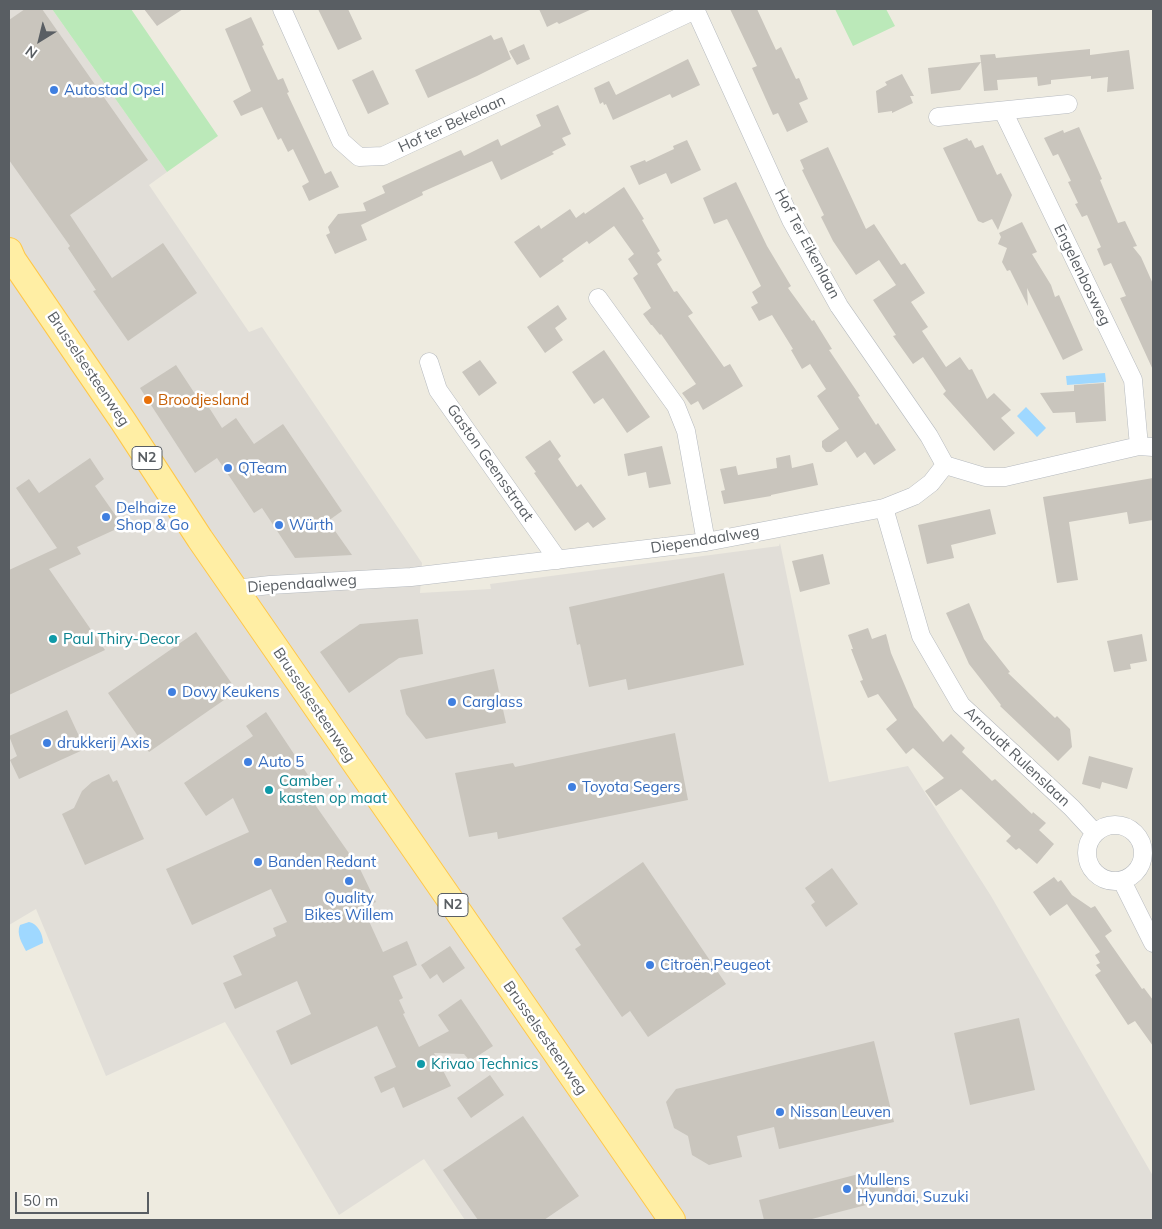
<!DOCTYPE html>
<html>
<head>
<meta charset="utf-8">
<style>
  body { margin:0 }
  #map { position:relative; width:1162px; height:1229px; overflow:hidden; background:#eeebe0; font-family:Mulish,sans-serif }
  canvas { display:block }
  .frame { position:absolute; inset:0; border:10px solid #595e63; pointer-events:none }
  .north { position:absolute; left:15px; top:15px; width:50px; height:50px; -webkit-text-stroke:4px #fff; paint-order:stroke; rotate:216deg; font-size:14px; font-weight:700; line-height:20px; text-align:center; color:#595e63 }
  .north::after { content:''; display:block; margin:auto; width:18px; height:22px; background:#595e63; clip-path:polygon(50% 0,100% 100%,50% 72%,0 100%) }
  .scale { position:absolute; left:15px; top:1192px; width:134px; height:22px; box-sizing:border-box; border:2px solid #595e63; border-top:0; padding-left:6px; font-size:15px; line-height:18px; white-space:nowrap; color:#595e63; -webkit-text-stroke:4px #fff; paint-order:stroke }
</style>
</head>
<body>
<div id="map">
<canvas width="1162" height="1229"></canvas>
<div class="frame"></div>
<div class="north">N</div>
<div class="scale">50 m</div>
</div>
<script>
const ctx = document.querySelector('canvas').getContext('2d');
ctx.lineJoin = 'round';
function paint(path, color) { ctx.fillStyle = color; ctx.fill(path, 'evenodd'); }
function strokePath(path, color, width, dash) { ctx.strokeStyle = color; ctx.lineWidth = width; ctx.lineCap = dash ? 'butt' : 'round'; ctx.setLineDash(dash || []); ctx.stroke(path); }
function label(font, color, halo, rows, align = 'center') {
  ctx.font = font + ' Mulish,sans-serif'; ctx.lineWidth = 5; ctx.setLineDash([]); ctx.textBaseline = 'middle'; ctx.strokeStyle = halo; ctx.fillStyle = color; for (const [text, x, y, turn = 0] of rows) {
    ctx.save(); ctx.translate(x, y); ctx.rotate((+turn || 0) * Math.PI / 180); ctx.textAlign = isNaN(turn) ? turn : align; if (halo) ctx.strokeText(text, 0, 0); ctx.fillText(text, 0, 0); ctx.restore();
  }
}
const industrial = new Path2D(`
  M9,9H52L167,172L149,185L249,332L262,327L422,563L420,593L491,589L490,584L779,546L780,543L829,782L908,766L991,896L1153,1176V1220H465L424,1159L339,1215L225,1022L106,1076L36,909L9,925Z`);
const green = new Path2D(`
  M52,9H131L218,136L167,172Z
  M835,9H886L895,26L853,46Z`);
const water = new Path2D(`
  M1105,373L1106,382L1067,385L1066,376Z
  M1026,407L1046,428L1037,437L1017,416Z
  M29,922C38,924 43,934 43,943L26,951C22,943 16,934 20,925Z`);
const building = new Path2D(`
  M25,9H42L148,160L70,215L112,278L163,243L197,293L128,341L93,291L96,290L68,248L70,246L9,160V20Z
  M144,9H183L157,26Z
  M318,9H348L362,39L338,50Z
  M539,9H592L559,24L557,22L547,27Z
  M730,9H757L776,50L781,47L796,79L799,78L808,99L799,103L808,122L787,132L778,113L773,115L752,68L757,66Z
  M251,17L264,45L262,46L278,80L283,78L289,92L287,93L325,174L331,171L339,187L309,201L302,186L309,182L293,149L288,152L281,138L278,140L262,107L241,116L233,101L251,91L225,29Z
  M491,35L494,40L502,37L511,59L477,76L428,98L415,70Z
  M524,44L530,59L517,65L509,51Z
  M1090,49V55L1129,50L1134,89L1107,92L1108,77L1091,79V76L1051,80V84L1038,86L1037,77L997,80L998,90L984,91L981,62L960,90L931,94L928,68L981,62L980,55L995,54L996,58Z
  M688,59L700,85L672,98L670,94L613,120L606,104L604,105L603,102L600,104L594,88L609,81L616,95Z
  M373,70L389,104L368,114L352,80Z
  M902,74L914,96H910L913,103L892,113V111L878,113L876,91L887,85L885,82Z
  M558,105L571,134L562,138L566,145L552,152L554,154L501,180L492,161L422,192L423,195L361,225L367,240L335,254L326,235L330,233L328,227L338,214L366,211L363,203L385,193L382,186L461,150L464,156L498,139L501,146L541,126L536,115Z
  M1079,127L1102,179L1100,180L1118,223L1125,221L1137,246L1133,247L1141,257L1153,284V370L1120,298L1126,296L1111,263L1104,266L1097,249L1101,247L1087,215L1082,217L1075,204L1078,203L1068,182L1071,181L1058,154L1053,156L1044,138L1063,130L1064,133Z
  M967,138L969,141L971,140L975,148L983,145L997,175L1001,173L1012,195L998,230L992,219L983,223L978,221L943,148Z
  M687,140L701,170L671,184L666,173L639,185L630,166L645,160L646,162L674,149L673,146Z
  M828,147L866,229L874,224L901,265L905,263L925,293L911,302L928,327L922,331L946,367L960,357L969,370L972,369L987,399L994,393L1011,410L1001,418L1015,433L994,451L943,394L946,391L923,357L913,364L893,336L896,335L873,300L896,285L879,260L856,275L833,241L821,217L824,215L802,170L804,169L800,160Z
  M736,182L767,246L791,286L788,288L812,321L814,320L832,349L829,350L860,396L858,397L876,425L878,423L896,450L874,465L865,452L857,458L846,441L831,452H826L822,447V441L839,429L817,396L826,389L810,364L802,369L791,350L793,349L772,315L759,321L751,307L758,303L752,292L761,286L727,219L714,224L703,198Z
  M624,187L644,219L642,220L660,251L657,253L662,260L657,264L674,292L677,291L693,313L688,316L724,367L730,364L743,386L703,410L698,401L691,405L682,393L696,384L661,334L660,335L652,325H651L643,314L651,308L633,278L638,274L628,259L634,254L614,226L589,244L587,241L562,259L564,261L540,278L514,242L539,225L541,229L570,209L576,218L584,212L585,214Z
  M1022,222L1037,252L1032,254L1051,285L1055,297L1059,295L1083,350L1063,360L1027,288L1028,306L1010,270L1007,271L1002,262L1007,248L998,244L1001,237L999,233Z
  M558,305L567,319L555,328L563,340L545,353L527,327Z
  M604,350L650,417L627,433L603,398L594,404L572,372Z
  M480,360L497,383L479,396L462,372Z
  M176,365L199,400L203,398L222,428L236,418L254,444L283,424L342,511L328,521L352,555L295,558L262,508L254,513L217,458L195,473L140,388Z
  M1104,383L1106,421L1076,423L1075,412L1053,413L1040,393L1074,391V385Z
  M550,440L561,456L558,459L577,487L581,484L606,519L593,528L588,522L575,531L534,473L536,472L525,457Z
  M662,446L671,484L649,488L646,472L628,476L624,454Z
  M790,455L792,468L813,463L818,485L771,495V496L724,504L721,491L725,490L720,469L736,466L738,475L777,468L776,458Z
  M90,458L104,479L95,486L123,526L77,547L81,554L49,569L105,650L9,695V570L57,548L16,488L29,479L39,493Z
  M1153,478V520L1129,524L1127,512L1069,522L1078,580L1057,583L1043,497Z
  M990,509L996,534L951,545L954,558L927,564L918,525Z
  M823,554L830,584L800,592L792,561Z
  M724,573L744,665L628,690L626,679L589,687L580,644L577,645L569,607Z
  M969,603L984,639L1010,672L1008,673L1055,718L1057,716L1070,729L1072,747L1058,761L1000,706L1001,705L969,664L946,613Z
  M418,619L423,654L399,658L349,693L320,652L360,624Z
  M868,628L872,639L886,634L891,653L914,707L943,742L951,734L965,748L962,752L992,781L995,779L1032,814L1033,812L1046,823L1039,830L1054,844L1037,864L1019,848L1016,850L1006,841L1011,836L961,789L936,806L925,791L944,778L913,748L906,754L886,729L897,720L878,694L868,698L860,681L863,680L851,649H853L848,635Z
  M196,632L237,691L149,752L108,693Z
  M1142,634L1147,661L1130,664L1131,669L1114,672L1107,641Z
  M494,669L506,723L426,739L406,714L400,690Z
  M67,710L85,749L19,779L10,760L17,756L9,736Z
  M266,712L312,781L302,786L360,869L376,902L363,908L383,952L407,941L417,965L393,976L403,998L399,1000L405,1013L403,1014L419,1047L449,1031L438,1015L461,999L493,1046L470,1061L464,1054L434,1053L451,1086L403,1108L394,1087L381,1093L374,1077L396,1067L377,1026L291,1065L276,1031L311,1014L297,981L235,1009L223,983L242,975L233,956L276,936L273,928L287,922L271,889L192,925L166,869L249,832L233,798L206,816L184,783L253,736L246,726Z
  M675,733L688,800L498,839L497,832L469,837L455,773L513,763L515,767Z
  M1089,756L1133,768L1127,789L1102,782L1100,789L1082,784Z
  M109,774L113,782L117,780L144,839L85,865L62,814L74,808L82,791L92,782Z
  M643,862L726,984L648,1037L630,1011L622,1017L575,949L581,945L562,918Z
  M832,868L858,904L826,927L811,905L815,902L805,888Z
  M1054,877L1058,882L1061,880L1072,895L1091,908L1095,906L1112,931L1105,936L1142,989L1144,988L1153,1000V1046L1135,1021L1128,1025L1095,975L1101,971L1096,965L1100,963L1095,955L1100,952L1067,904L1050,916L1033,892Z
  M450,946L465,968L443,983L437,974L430,979L421,965Z
  M1019,1018L1035,1090L970,1105L954,1033Z
  M874,1041L894,1122L779,1149L774,1127L737,1136L742,1157L709,1165L692,1155L688,1136L674,1128L666,1102L676,1089Z
  M490,1075L504,1095L471,1118L457,1098Z
  M523,1116L579,1196L544,1220H478L443,1170Z
  M870,1171L873,1181L891,1176L897,1197L808,1220H764L759,1200Z`);
const street = new Path2D(`
  M282,9L341,141L359,157L383,156L695,10
  M695,9L791,220L839,306L929,436L945,465
  M1003,111L1133,380L1139,446
  M938,117L1068,104
  M598,298L676,406L686,431L706,542
  M429,362L438,390L558,560
  M945,465L985,477H1005L1139,446L1153,447
  M884,508L921,636L961,705L1072,808L1095,833
  M235,589L270,585L411,577L706,542L884,508L914,496L931,483L945,465
  M1087 853a28 28 0 1 1 56 0a28 28 0 1 1-56 0Z
  M1122,881L1153,943`);
const primary = new Path2D(`
  M9,251L13,260L123,421L200,539L672,1220`);
const markers = [
  [54,90,5,"#3f7fe0"],
  [148,400,5,"#e8710a"],
  [228,468,5,"#3f7fe0"],
  [106,517,5,"#3f7fe0"],
  [279,525,5,"#3f7fe0"],
  [53,639,5,"#0f9aa8"],
  [172,692,5,"#3f7fe0"],
  [452,702,5,"#3f7fe0"],
  [47,743,5,"#3f7fe0"],
  [248,762,5,"#3f7fe0"],
  [572,787,5,"#3f7fe0"],
  [269,790,5,"#0f9aa8"],
  [258,862,5,"#3f7fe0"],
  [349,881,5,"#3f7fe0"],
  [650,965,5,"#3f7fe0"],
  [421,1064,5,"#0f9aa8"],
  [780,1112,5,"#3f7fe0"],
  [847,1189,5,"#3f7fe0"]
];
const shields = [
  [147,458,30],
  [453,905,30]
];
const shieldNames = [
  ["N2",147,458],
  ["N2",453,905]
];
const shopNames = [
  ["Autostad Opel",64,90],
  ["QTeam",238,468],
  ["Delhaize",116,508],
  ["Shop & Go",116,525],
  ["Würth",289,525],
  ["Dovy Keukens",182,692],
  ["Carglass",462,702],
  ["drukkerij Axis",57,743],
  ["Auto 5",258,762],
  ["Toyota Segers",582,787],
  ["Banden Redant",268,862],
  ["Quality",349,898,"center"],
  ["Bikes Willem",349,915,"center"],
  ["Citroën,Peugeot",660,965],
  ["Nissan Leuven",790,1112],
  ["Mullens",857,1180],
  ["Hyundai, Suzuki",857,1197]
];
const streetNames = [
  ["Hof ter Bekelaan",452,124,-25],
  ["Hof Ter Eikenlaan",807,244,62],
  ["Engelenbosweg",1082,275,64],
  ["Brusselsesteenweg",88,369,56],
  ["Gaston Geensstraat",490,463,55],
  ["Diependaalweg",705,540,-9],
  ["Diependaalweg",302,584,-4],
  ["Brusselsesteenweg",314,705,56],
  ["Arnoudt Rulenslaan",1017,757,43],
  ["Brusselsesteenweg",545,1038,55]
];
const foodNames = [
  ["Broodjesland",158,400]
];
const cultureNames = [
  ["Paul Thiry-Decor",63,639],
  ["Camber ,",279,781],
  ["kasten op maat",279,798],
  ["Krivao Technics",431,1064]
];
paint(industrial, '#e1ded8');
paint(green, '#bbe9b9');
paint(water, '#9fd8ff');
paint(building, '#c9c5bd');
strokePath(street, '#b6babf', 19);
strokePath(primary, '#ffc748', 28);
strokePath(street, '#fff', 18);
strokePath(primary, '#ffeea4', 26);
for (const [x, y, r, color] of markers) { const dot = new Path2D(); dot.arc(x, y, r, 0, 2 * Math.PI); ctx.fillStyle = color; ctx.fill(dot); strokePath(dot, '#fff', 2); }
for (const [x, y, w] of shields) { const box = new Path2D(); box.roundRect(x - w / 2, y - 11.5, w, 23, 4); ctx.fillStyle = '#fff'; ctx.fill(box); strokePath(box, '#595e63', 1); }
label('bold 14px', '#595e63', null, shieldNames);
label('15px', '#366cbe', '#fff', shopNames, 'left');
label('15px', '#595e63', '#fff', streetNames);
label('15px', '#c56008', '#fff', foodNames, 'left');
label('15px', '#0d838f', '#fff', cultureNames, 'left');
</script>
</body>
</html>
